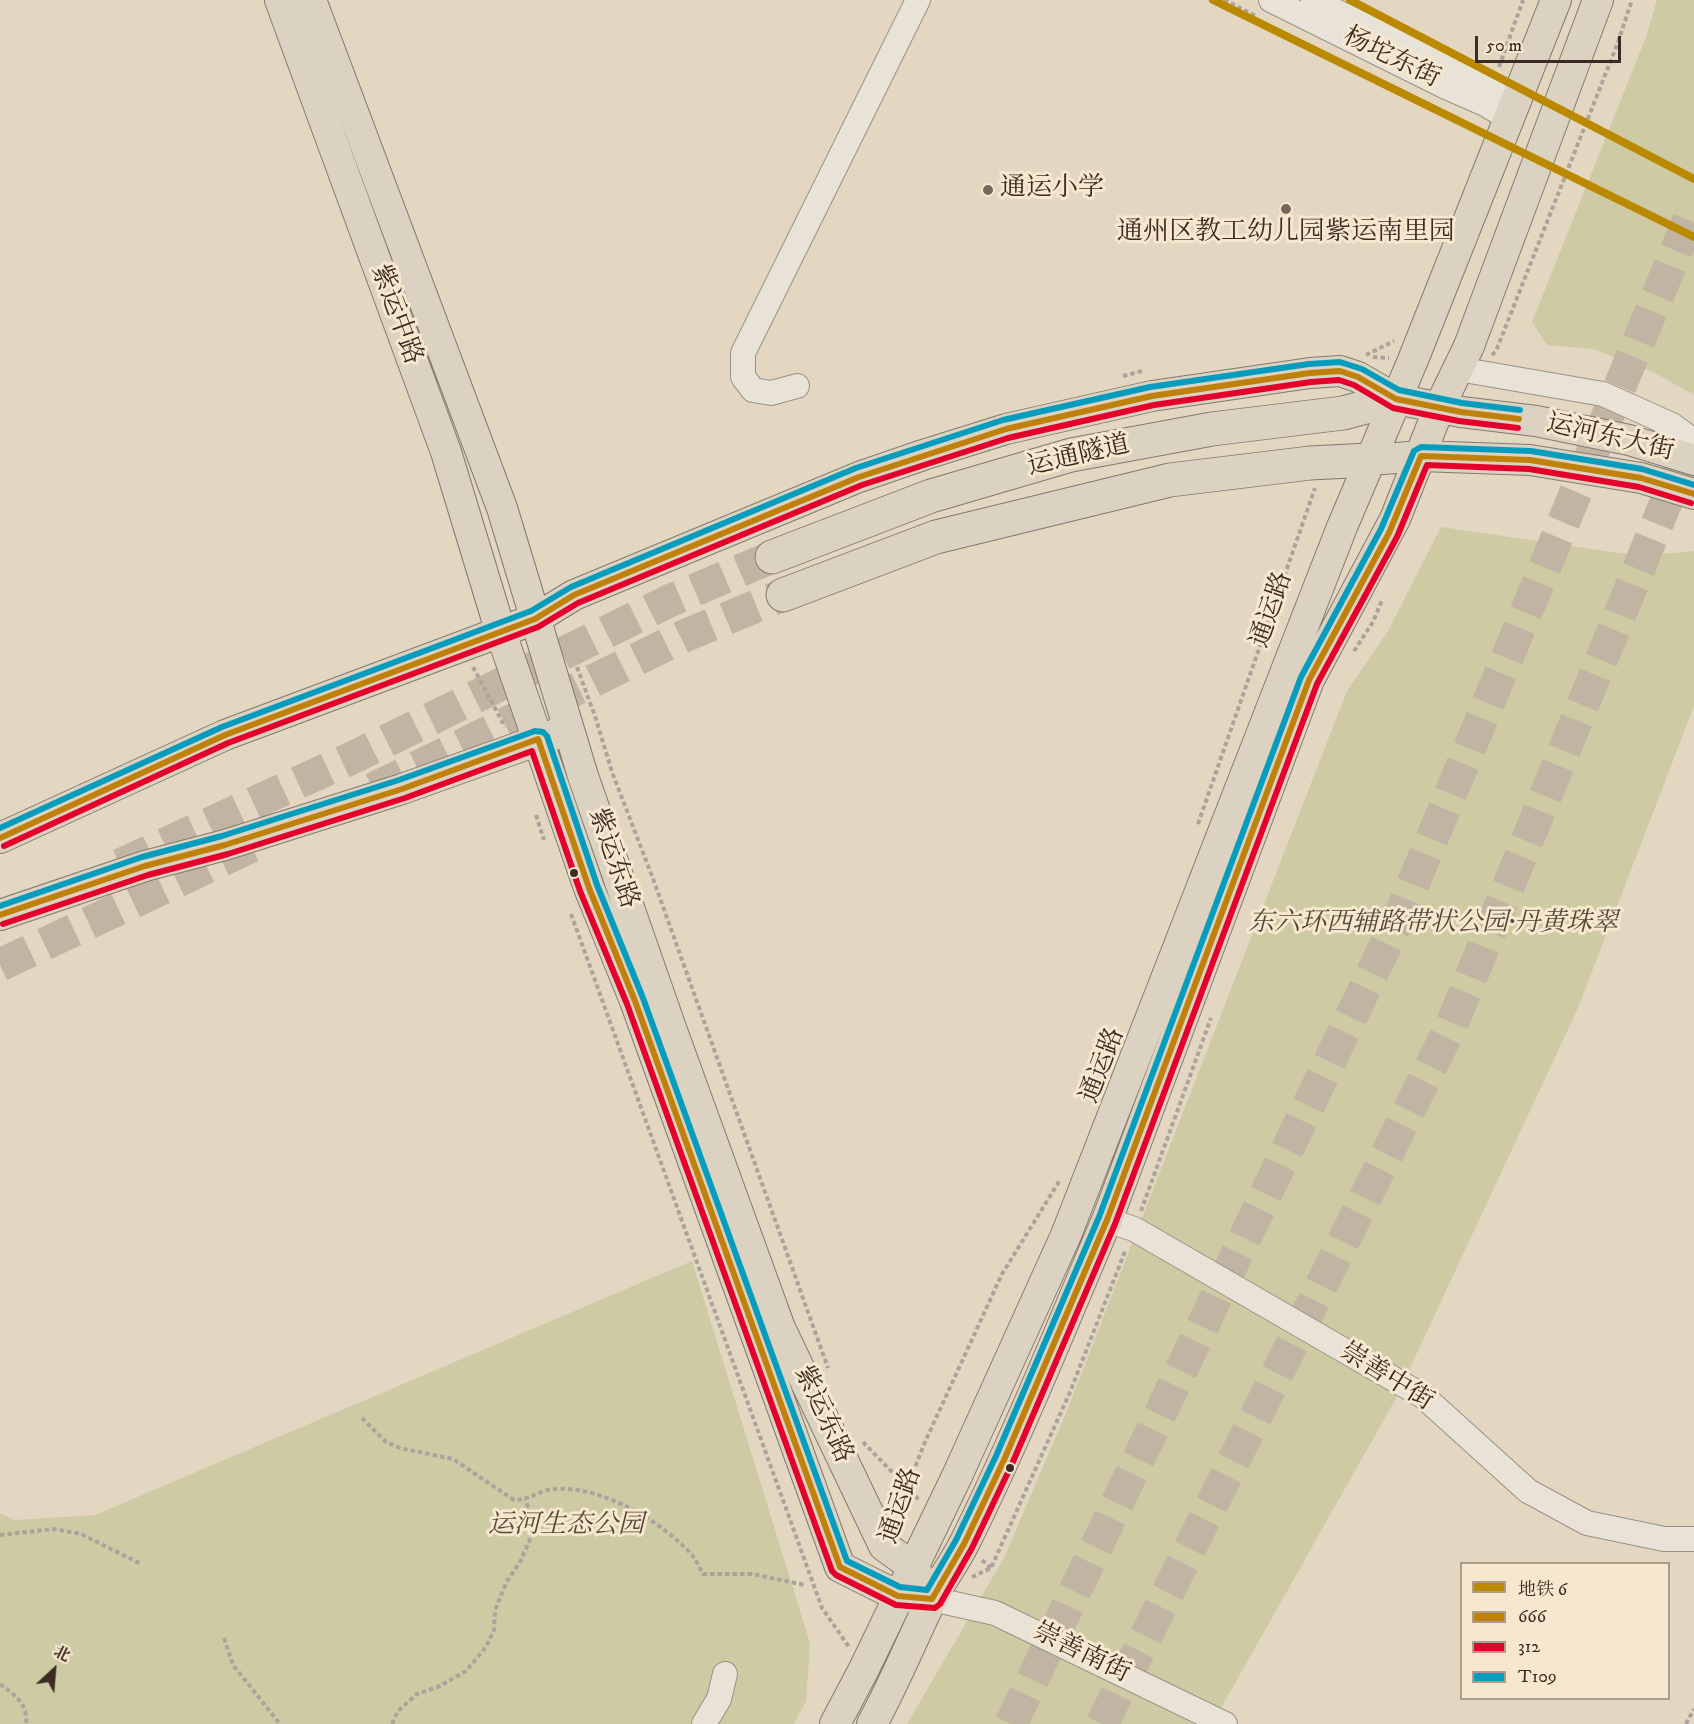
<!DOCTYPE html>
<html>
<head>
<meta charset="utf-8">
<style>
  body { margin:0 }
  #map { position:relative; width:1694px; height:1724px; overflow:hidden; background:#e3d7c1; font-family:"IM FELL DW Pica","Noto Serif SC",serif }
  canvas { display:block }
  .legend { position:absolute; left:1460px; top:1562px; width:210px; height:138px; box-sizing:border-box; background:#f6e8ce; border:2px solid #ac9c8a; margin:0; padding:8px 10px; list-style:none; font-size:18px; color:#3d2a24 }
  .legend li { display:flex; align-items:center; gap:12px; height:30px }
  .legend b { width:30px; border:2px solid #ac9c8a }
  .north { position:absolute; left:24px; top:1640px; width:60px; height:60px; -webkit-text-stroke:4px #f6e8ce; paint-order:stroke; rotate:26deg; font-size:16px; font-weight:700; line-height:24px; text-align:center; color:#3d2a24 }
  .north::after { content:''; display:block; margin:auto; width:21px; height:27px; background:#3d2a24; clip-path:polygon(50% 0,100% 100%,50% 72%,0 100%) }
  .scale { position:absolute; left:1475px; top:36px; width:146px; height:27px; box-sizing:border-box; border:3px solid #3d2a24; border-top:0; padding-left:8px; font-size:18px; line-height:21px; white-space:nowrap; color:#3d2a24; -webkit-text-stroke:4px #f6e8ce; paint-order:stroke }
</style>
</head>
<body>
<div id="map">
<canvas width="1694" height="1724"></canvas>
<ul class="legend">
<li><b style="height:8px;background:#bb8900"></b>地铁 6</li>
<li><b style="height:8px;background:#bf810b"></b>666</li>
<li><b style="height:8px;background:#e4002b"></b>312</li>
<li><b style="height:8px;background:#069cbd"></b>T109</li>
</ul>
<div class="north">北</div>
<div class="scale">50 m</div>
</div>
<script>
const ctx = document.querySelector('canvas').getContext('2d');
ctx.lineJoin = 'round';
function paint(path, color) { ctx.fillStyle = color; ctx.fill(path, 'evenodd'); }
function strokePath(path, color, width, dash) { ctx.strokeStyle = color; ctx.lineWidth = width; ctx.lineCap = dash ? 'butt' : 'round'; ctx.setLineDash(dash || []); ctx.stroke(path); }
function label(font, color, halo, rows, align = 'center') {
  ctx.font = font + ' "IM FELL DW Pica","Noto Serif SC",serif'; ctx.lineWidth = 6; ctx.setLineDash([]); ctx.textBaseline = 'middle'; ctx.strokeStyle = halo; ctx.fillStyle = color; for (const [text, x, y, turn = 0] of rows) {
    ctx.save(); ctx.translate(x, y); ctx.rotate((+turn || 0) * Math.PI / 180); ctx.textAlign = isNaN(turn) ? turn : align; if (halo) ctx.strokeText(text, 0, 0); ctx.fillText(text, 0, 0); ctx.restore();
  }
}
const green = new Path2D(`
  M1657,0H1694V395L1653,372L1593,349L1547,345L1532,322L1646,37Z
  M1441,527L1640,556L1694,551V706L1578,1008L1395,1400L1212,1724H907L1004,1558L1066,1413L1347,691L1388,631Z
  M692,1261L810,1643L806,1701L794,1724H0V1513L15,1520L95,1515Z`);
const highwayTunnel = new Path2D(`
  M373,789L682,637L783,595
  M120,865L358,755L669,601L772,557
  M0,965L256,844
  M1011,1724L1401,913L1694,208
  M1102,1724L1451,1026L1694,434`);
const path = new Path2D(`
  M1224,0L1256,16
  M1499,67L1523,0
  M1366,355L1394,341
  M1492,355L1496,351L1617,45L1632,0
  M1373,357L1389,358
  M1123,376L1142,371
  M1354,651L1373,622L1382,600
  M473,667L505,727
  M577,667L596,719L612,772L652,876L828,1368
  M536,815L544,840
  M1198,824L1315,488
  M571,914L822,1608L849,1647
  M1141,1211L1211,1018
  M362,1418L386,1442L400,1448L453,1459L514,1500C529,1500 535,1493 548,1490C594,1481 662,1521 691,1554C696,1559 699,1567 703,1574H752L805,1585
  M863,1442L920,1501
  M896,1515L925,1442L1002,1274L1060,1180
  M0,1535L54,1529L81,1534L141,1564
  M982,1560L991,1568
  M972,1577L991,1568L1070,1392L1126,1249
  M224,1638L233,1665L280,1724
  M0,1684C15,1695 28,1704 26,1724
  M392,1724L398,1711L417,1694L440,1686L466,1671L486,1647L494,1630L495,1610L506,1583L520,1562L529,1542L535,1522L525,1500
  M1686,1724L1694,1709`);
const minor = new Path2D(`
  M1271,0L1444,86L1485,104L1510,119
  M1313,0L1518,100
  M1458,369L1603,394L1672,425L1694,441
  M797,386L771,393L753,390L743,377V353L918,0
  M1107,1220L1134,1229L1423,1396L1528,1491L1587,1523L1664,1539H1694
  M932,1599L995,1613L1225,1724
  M704,1724L719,1699L725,1674`);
const major = new Path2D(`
  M280,0L446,452L501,633L589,888L635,1001L840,1567L898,1596L917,1597
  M311,0L502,508L583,776L671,1028L780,1328L884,1546L912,1566L923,1583
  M1370,460L1421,456L1530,460L1641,478L1694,494
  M0,838L225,735L535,619L574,595L859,477L923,455L1006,429L1152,396L1310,373L1340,371L1358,377L1396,399L1461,412L1536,421L1629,440L1694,460
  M0,915L145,866L225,845L402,789L556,734
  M835,1724L864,1669L957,1476L1066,1235L1342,527L1413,360L1556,0
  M872,1724C894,1684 911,1642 931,1601C941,1580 955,1562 965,1542C1017,1437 1061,1328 1107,1220L1309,680L1395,519L1439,408L1469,346L1598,0`);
const highway = new Path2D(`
  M772,557L931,496L1071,455L1212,429L1343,413L1396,399
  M783,595L936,537L1170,480L1310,463L1370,460`);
const bus1 = new Path2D(`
  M0,838L225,735L535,619L574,595L859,477L1006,429L1152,396L1310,373L1340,371L1358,377L1396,399L1461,412L1519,419
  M0,915L145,866L225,845L402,789L538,739L589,888L635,1001L840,1567L898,1596L932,1599L964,1544L1004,1460L1107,1220L1309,680L1389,533L1421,456L1530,460L1641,478L1694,494`);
const bus2 = new Path2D(`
  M4,846L228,743L538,627L578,603L862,485L1008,438L1154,405L1311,382L1339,380L1354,385L1393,408L1459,421L1518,428
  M3,924L148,875L228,854L405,798L532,751L580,891L627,1004L832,1571L836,1575L896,1605L935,1608L940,1604L972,1548L1012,1464L1115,1224L1317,684L1397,537L1427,465L1529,469L1639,487L1691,503`);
const bus3 = new Path2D(`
  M0,828L222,727L531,611L571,587L856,468L1003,420L1150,387L1309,364L1340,362L1362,369L1399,390L1462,403L1520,410
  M0,906L142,857L222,836L399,780L535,731L543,732L547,736L597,885L643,998L847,1561L900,1587L927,1590L956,1540L996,1456L1099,1217L1301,677L1381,529L1414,451L1421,447L1531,451L1642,469L1694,485`);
const metro1 = new Path2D(`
  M1213,0L1694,237
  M1350,0L1694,179`);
const markers = [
  [988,190,6,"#77675b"],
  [1286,209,6,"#77675b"],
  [574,873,5,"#3d2a24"],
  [1010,1468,5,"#3d2a24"]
];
const streetNames = [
  ["杨坨东街",1391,59,26],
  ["紫运中路",395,315,70],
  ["运河东大街",1610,439,13],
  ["运通隧道",1079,457,-13],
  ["通运路",1273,610,-71],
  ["紫运东路",612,859,71],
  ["通运路",1104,1066,-69],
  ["崇善中街",1386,1378,32],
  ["紫运东路",822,1415,65],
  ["通运路",902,1506,-71],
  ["崇善南街",1081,1654,26]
];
const poiNames = [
  ["通运小学",1000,190],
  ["通州区教工幼儿园紫运南里园",1286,234,"center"]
];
const parkNames = [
  ["东六环西辅路带状公园·丹黄珠翠",1433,925],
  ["运河生态公园",566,1527]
];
paint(green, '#cecaa3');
strokePath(highwayTunnel, '#c2b4a2', 33, [33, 16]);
strokePath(minor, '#9a9184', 26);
strokePath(major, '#837a6f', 32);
strokePath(highway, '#837a6f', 35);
strokePath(path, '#aba49c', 4, [4.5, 3]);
strokePath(minor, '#e8e2d7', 24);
strokePath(major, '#dbd2c2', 30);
strokePath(highway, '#dbd2c2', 33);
strokePath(bus1, '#bf810b', 6);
strokePath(bus2, '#e4002b', 6);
strokePath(bus3, '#069cbd', 6);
strokePath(metro1, '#bb8900', 8);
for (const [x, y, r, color] of markers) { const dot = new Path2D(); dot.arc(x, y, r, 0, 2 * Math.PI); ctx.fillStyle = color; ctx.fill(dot); strokePath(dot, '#f6e8ce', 2); }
label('26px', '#3d2a24', '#f6e8ce', streetNames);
label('26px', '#3d2a24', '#f6e8ce', poiNames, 'left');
label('italic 26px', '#564839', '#f6e8ce', parkNames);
</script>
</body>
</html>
